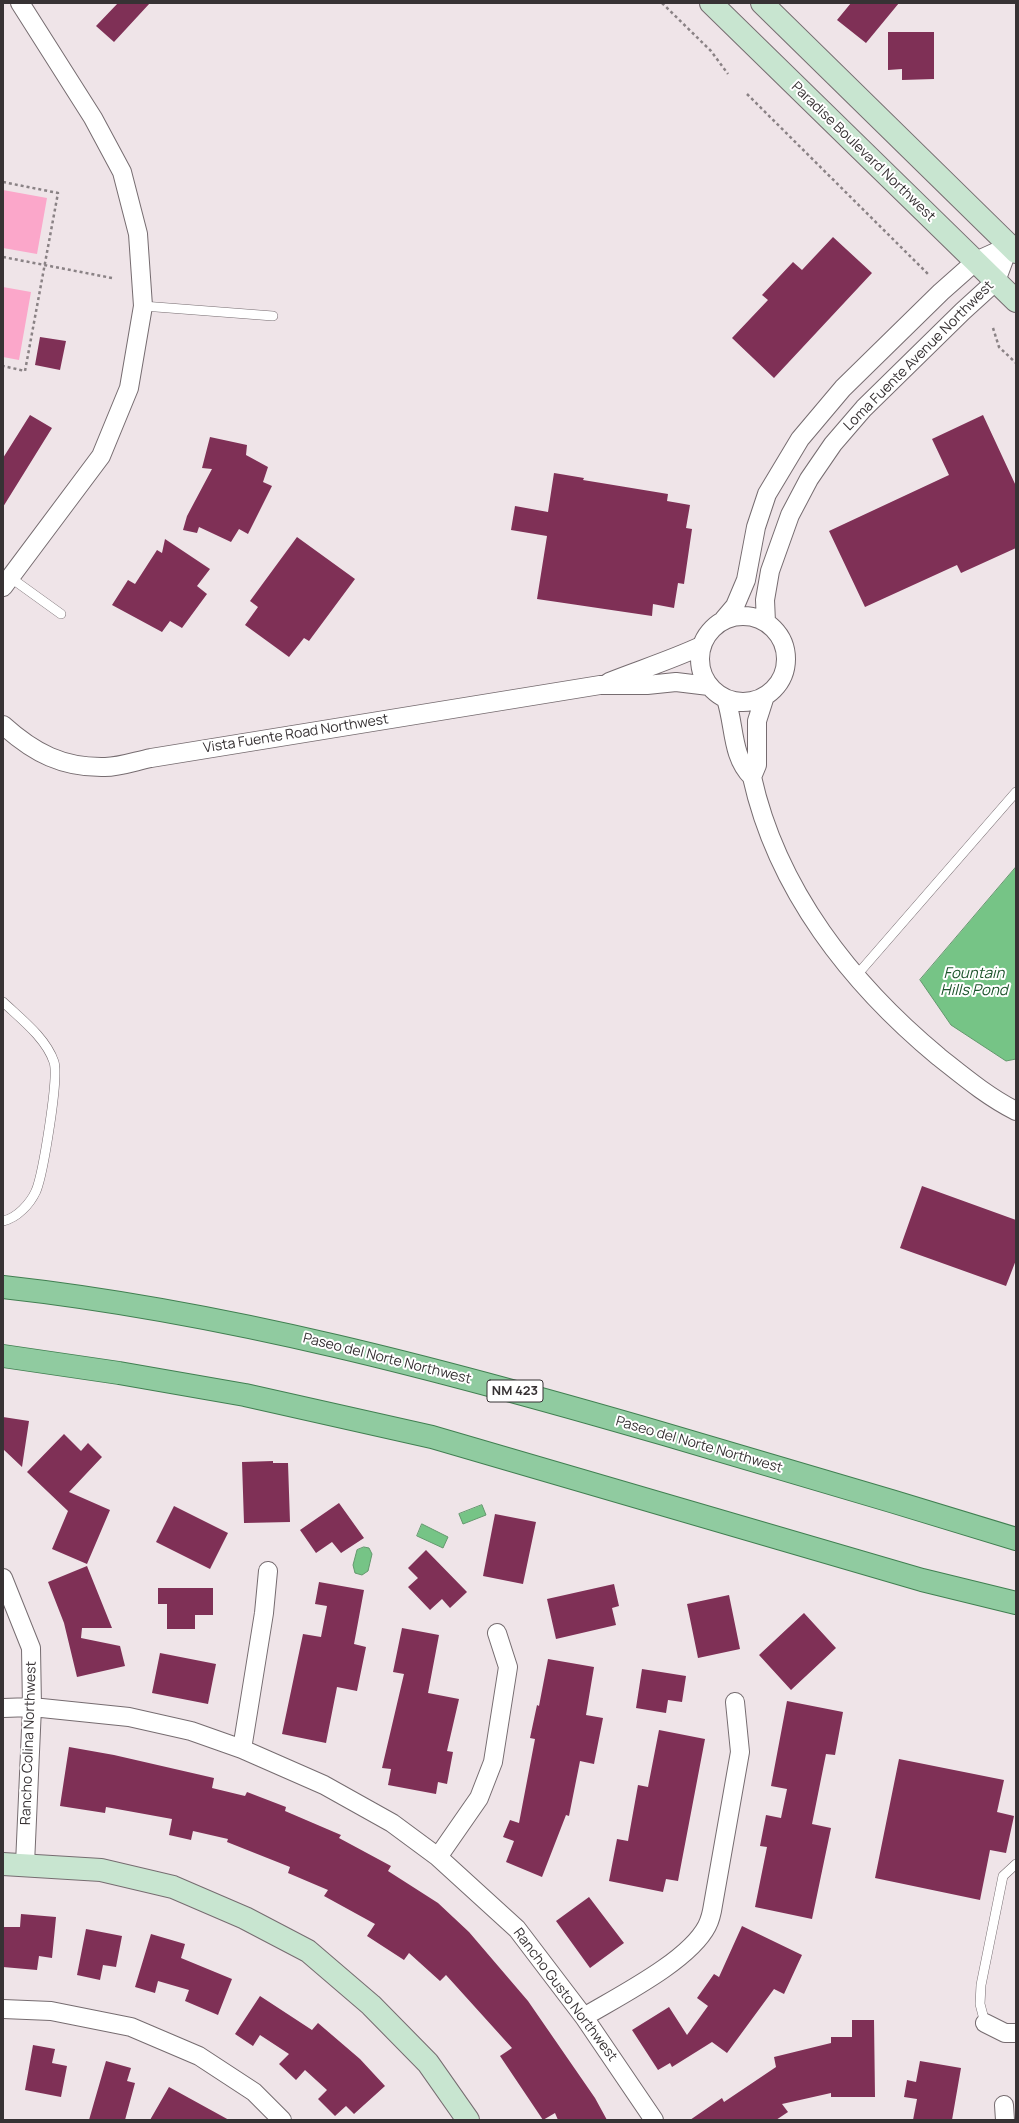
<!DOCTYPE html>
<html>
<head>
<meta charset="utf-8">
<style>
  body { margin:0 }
  #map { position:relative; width:1019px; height:2123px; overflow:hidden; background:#efe4e8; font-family:Manrope,sans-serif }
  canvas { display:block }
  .frame { position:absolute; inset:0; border:4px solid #373234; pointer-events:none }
</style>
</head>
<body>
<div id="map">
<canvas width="1019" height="2123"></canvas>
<div class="frame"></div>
</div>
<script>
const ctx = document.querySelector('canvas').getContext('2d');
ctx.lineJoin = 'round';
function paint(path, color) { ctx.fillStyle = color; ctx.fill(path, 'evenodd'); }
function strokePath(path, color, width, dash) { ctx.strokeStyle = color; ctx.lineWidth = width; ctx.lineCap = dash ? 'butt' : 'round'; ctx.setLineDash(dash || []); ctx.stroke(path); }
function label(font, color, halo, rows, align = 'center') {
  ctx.font = font + ' Manrope,sans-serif'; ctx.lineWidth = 4; ctx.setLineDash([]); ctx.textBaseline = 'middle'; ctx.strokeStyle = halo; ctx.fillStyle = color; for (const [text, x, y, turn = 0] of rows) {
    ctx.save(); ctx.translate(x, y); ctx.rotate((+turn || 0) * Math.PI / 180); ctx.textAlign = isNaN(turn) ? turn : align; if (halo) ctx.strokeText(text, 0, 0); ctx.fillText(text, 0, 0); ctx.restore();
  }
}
const green = new Path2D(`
  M3,190L47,198L37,254L3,248Z
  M3,287L31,292L19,360L3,357Z`);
const water = new Path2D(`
  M1016,867V1059L1006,1061L951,1025L920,980Z
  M482,1505L486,1515L463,1524L459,1514Z
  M422,1524L448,1537L443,1548L417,1536Z
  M364,1547L369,1548L372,1554L368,1571L362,1575L355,1573L353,1565L357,1550Z`);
const building = new Path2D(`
  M118,3H150L114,42L96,26Z
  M851,3H899L866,43L837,20Z
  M888,32H934V79L902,80V69L888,70Z
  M833,237L872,273L774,378L732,338L768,300L762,295L793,262L802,270Z
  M40,337L66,341L60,370L35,365Z
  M30,415L52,428L3,507V458Z
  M983,415L1016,486V548L961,573L957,565L865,607L829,531L949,475L932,439Z
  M210,437L247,445L246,455L268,467L263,482L272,486L248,534L239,529L231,542L199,527L197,533L183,530L187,516L212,469L202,468Z
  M554,473L584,478L583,480L668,494L667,501L690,505L686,528L692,529L684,584L678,583L674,608L653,604L652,616L537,599L547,536L511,530L515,506L548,512Z
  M297,537L355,579L309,641L304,638L289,657L245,625L258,607L250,601Z
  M165,539L210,569L197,586L207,594L182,628L170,621L162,632L112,605L128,580L135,584L157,550L162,553Z
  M922,1186L1016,1220V1260L1006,1286L900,1248Z
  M3,1417L29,1421L22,1467L3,1449Z
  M64,1434L81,1451L88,1443L102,1457L69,1492L110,1510L87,1564L52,1549L68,1511L27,1472Z
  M273,1461V1463H288L290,1522L244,1523L242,1462Z
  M339,1503L364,1538L341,1553L332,1542L316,1553L300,1530Z
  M174,1506L228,1533L210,1569L156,1542Z
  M495,1514L536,1522L523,1584L483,1576Z
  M426,1550L467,1592L450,1608L442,1599L430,1610L408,1587L418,1578L408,1568Z
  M87,1566L112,1628H82L81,1638L120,1646L125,1666L77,1677L64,1623L48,1582Z
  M319,1582L364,1590L354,1644L366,1647L357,1691L337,1687L326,1743L282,1734L303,1634L321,1637L327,1606L315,1604Z
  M614,1584L619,1606L612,1608L616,1625L556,1639L547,1599Z
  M158,1588H213V1615H195V1629H167V1604H158Z
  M729,1595L740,1649L698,1658L687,1604Z
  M804,1613L836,1648L791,1690L759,1655Z
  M402,1628L439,1635L428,1693L459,1699L447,1751L453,1752L447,1784L438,1782L436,1794L388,1785L391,1769L382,1768L404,1674L393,1672Z
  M160,1653L216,1664L208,1704L152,1693Z
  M548,1659L594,1667L586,1715L603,1718L594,1764L580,1761L569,1816L566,1815L542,1877L506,1862L514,1841L503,1837L510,1820L519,1823L535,1739L530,1738L537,1705L539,1706Z
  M642,1669L686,1676L682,1702L668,1700L666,1713L636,1708Z
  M787,1701L843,1712L835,1755L826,1754L812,1824L831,1828L812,1919L755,1907L767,1847L760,1846L766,1815L781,1818L787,1789L771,1786Z
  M659,1730L705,1739L678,1881L666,1879L663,1892L609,1881L617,1839L628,1841L638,1785L648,1787Z
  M69,1747L114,1755L214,1778L212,1788L245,1796L247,1792L286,1807L285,1811L341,1835L339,1838L391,1866L388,1871L438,1903L469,1932L528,2001L595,2098L607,2120H558L555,2113L543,2120L500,2056L512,2048L446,1975L440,1981L409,1953L404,1960L367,1936L375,1924L324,1896L328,1890L288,1873L290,1867L227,1842L228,1839L193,1831L191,1840L169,1835L172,1819L106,1807L105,1813L60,1806Z
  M899,1759L1004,1780L997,1812L1014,1816L1006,1853L990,1850L980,1900L875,1878Z
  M589,1897L624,1943L590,1968L556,1921Z
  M21,1914L56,1917L52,1958L39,1956L37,1970L3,1967V1927H20Z
  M742,1926L802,1955L784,1994L774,1989L727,2053L712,2042L672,2067L670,2063L658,2070L632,2030L669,2007L687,2035L708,2006L697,1998L714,1974L719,1977Z
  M86,1929L122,1936L116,1967L103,1965L100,1980L77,1975Z
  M151,1934L185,1944L181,1958L232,1979L218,2015L185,2001L189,1990L158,1981L155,1993L135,1987Z
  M260,1996L312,2030L318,2023L360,2059L385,2086L354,2114L346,2106L335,2116L318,2099L327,2090L305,2070L296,2080L279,2064L289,2054L260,2035L253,2046L235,2034Z
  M852,2020H874L875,2097H831V2093L782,2104L788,2112L776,2120H690L722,2098L724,2102L776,2067L774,2057L831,2043V2037H852Z
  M33,2045L55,2049L52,2063L67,2066L61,2097L25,2090Z
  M106,2061L131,2068L127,2081L135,2083L125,2120H89Z
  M920,2061L961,2068L952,2120H913L917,2099L904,2097L907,2080L916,2082Z
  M169,2087L229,2120H150Z`);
const path = new Path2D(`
  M662,3L711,51L728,74
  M747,94L928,274
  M3,182L58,193L25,371L3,366
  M3,257L112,278
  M993,328L999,347L1016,363`);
const lane = new Path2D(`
  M143,306L273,316
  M11,578L61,614
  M856,976L1016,792
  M3,1002C21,1019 46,1038 54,1062C59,1078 43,1174 36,1191C30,1204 17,1218 3,1221
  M985,2023L980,2004L981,1985L1003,1876L1016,1864`);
const street = new Path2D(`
  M3,587L101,456L129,388L143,306L138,234L122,172L93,118L20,3
  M700 659a43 43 0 1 1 86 0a43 43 0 1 1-86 0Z
  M724,619L735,606L746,580L756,527L767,494L800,439L843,388L941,292L976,261L1009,246L996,281L963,311L864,408L833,444L809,479L790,515L770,571L765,600L766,622
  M609,682C639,670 671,660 701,646
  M726,699C735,726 731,756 752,777L757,765V721L765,696
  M3,725C34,753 63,768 105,767C120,767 136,761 151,758L600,685H647L676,682L709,686
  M752,777C777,890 851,984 939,1057C963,1076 988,1097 1016,1111
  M3,1578L31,1648L32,1707L25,1864
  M3,1708L32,1707L129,1717L191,1731L242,1749L324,1785L392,1823L438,1857L517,1929L584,2017L654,2120
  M242,1749L264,1613L268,1571
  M438,1857L479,1798L493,1762L508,1667L497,1633
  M3,2009L51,2011L131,2027L199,2056L254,2092L282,2120
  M584,2017C619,1996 689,1961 707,1926C710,1920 712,1912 713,1905L740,1752L735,1702
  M985,2023L1005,2033H1016
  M1004,2105L1005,2120`);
const secondary = new Path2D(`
  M711,3L1016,301
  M762,3L1016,252
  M3,1864L101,1870L173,1887L245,1918L308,1951L371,2005L428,2063L468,2120`);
const primary = new Path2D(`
  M3,1287C228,1312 447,1371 664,1434C781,1468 899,1503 1016,1539
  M3,1356L119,1373L245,1395L432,1437L922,1580L1016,1603`);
const shields = [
  [515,1391,56]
];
const shieldNames = [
  ["NM 423",515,1391]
];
const streetNames = [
  ["Paradise Boulevard Northwest",863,152,44],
  ["Loma Fuente Avenue Northwest",919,356,-45],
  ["Vista Fuente Road Northwest",296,734,-9],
  ["Paseo del Norte Northwest",387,1359,14],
  ["Paseo del Norte Northwest",699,1445,16],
  ["Rancho Colina Northwest",29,1743,-88],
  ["Rancho Gusto Northwest",565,1995,53]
];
const waterNames = [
  ["Fountain",974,974],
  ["Hills Pond",974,991]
];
paint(green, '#fba7ca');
paint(water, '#76c486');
strokePath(water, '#63986d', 1);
paint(building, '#7f3056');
strokePath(lane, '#766c70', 10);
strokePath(street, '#766c70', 20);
strokePath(secondary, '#766c70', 24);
strokePath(primary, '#417f51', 24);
strokePath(path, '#8a8285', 2.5, [3, 3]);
strokePath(lane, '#fff', 9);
strokePath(street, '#fff', 18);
strokePath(secondary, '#c8e5d0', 22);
strokePath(primary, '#90cba0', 22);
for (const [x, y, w] of shields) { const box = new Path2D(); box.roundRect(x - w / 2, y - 11, w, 22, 3); ctx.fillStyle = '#fff'; ctx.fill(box); strokePath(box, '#373234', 1); }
label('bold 13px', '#373234', null, shieldNames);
label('14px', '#373234', '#fff', streetNames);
label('italic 15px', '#1d542c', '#fff', waterNames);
</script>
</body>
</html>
